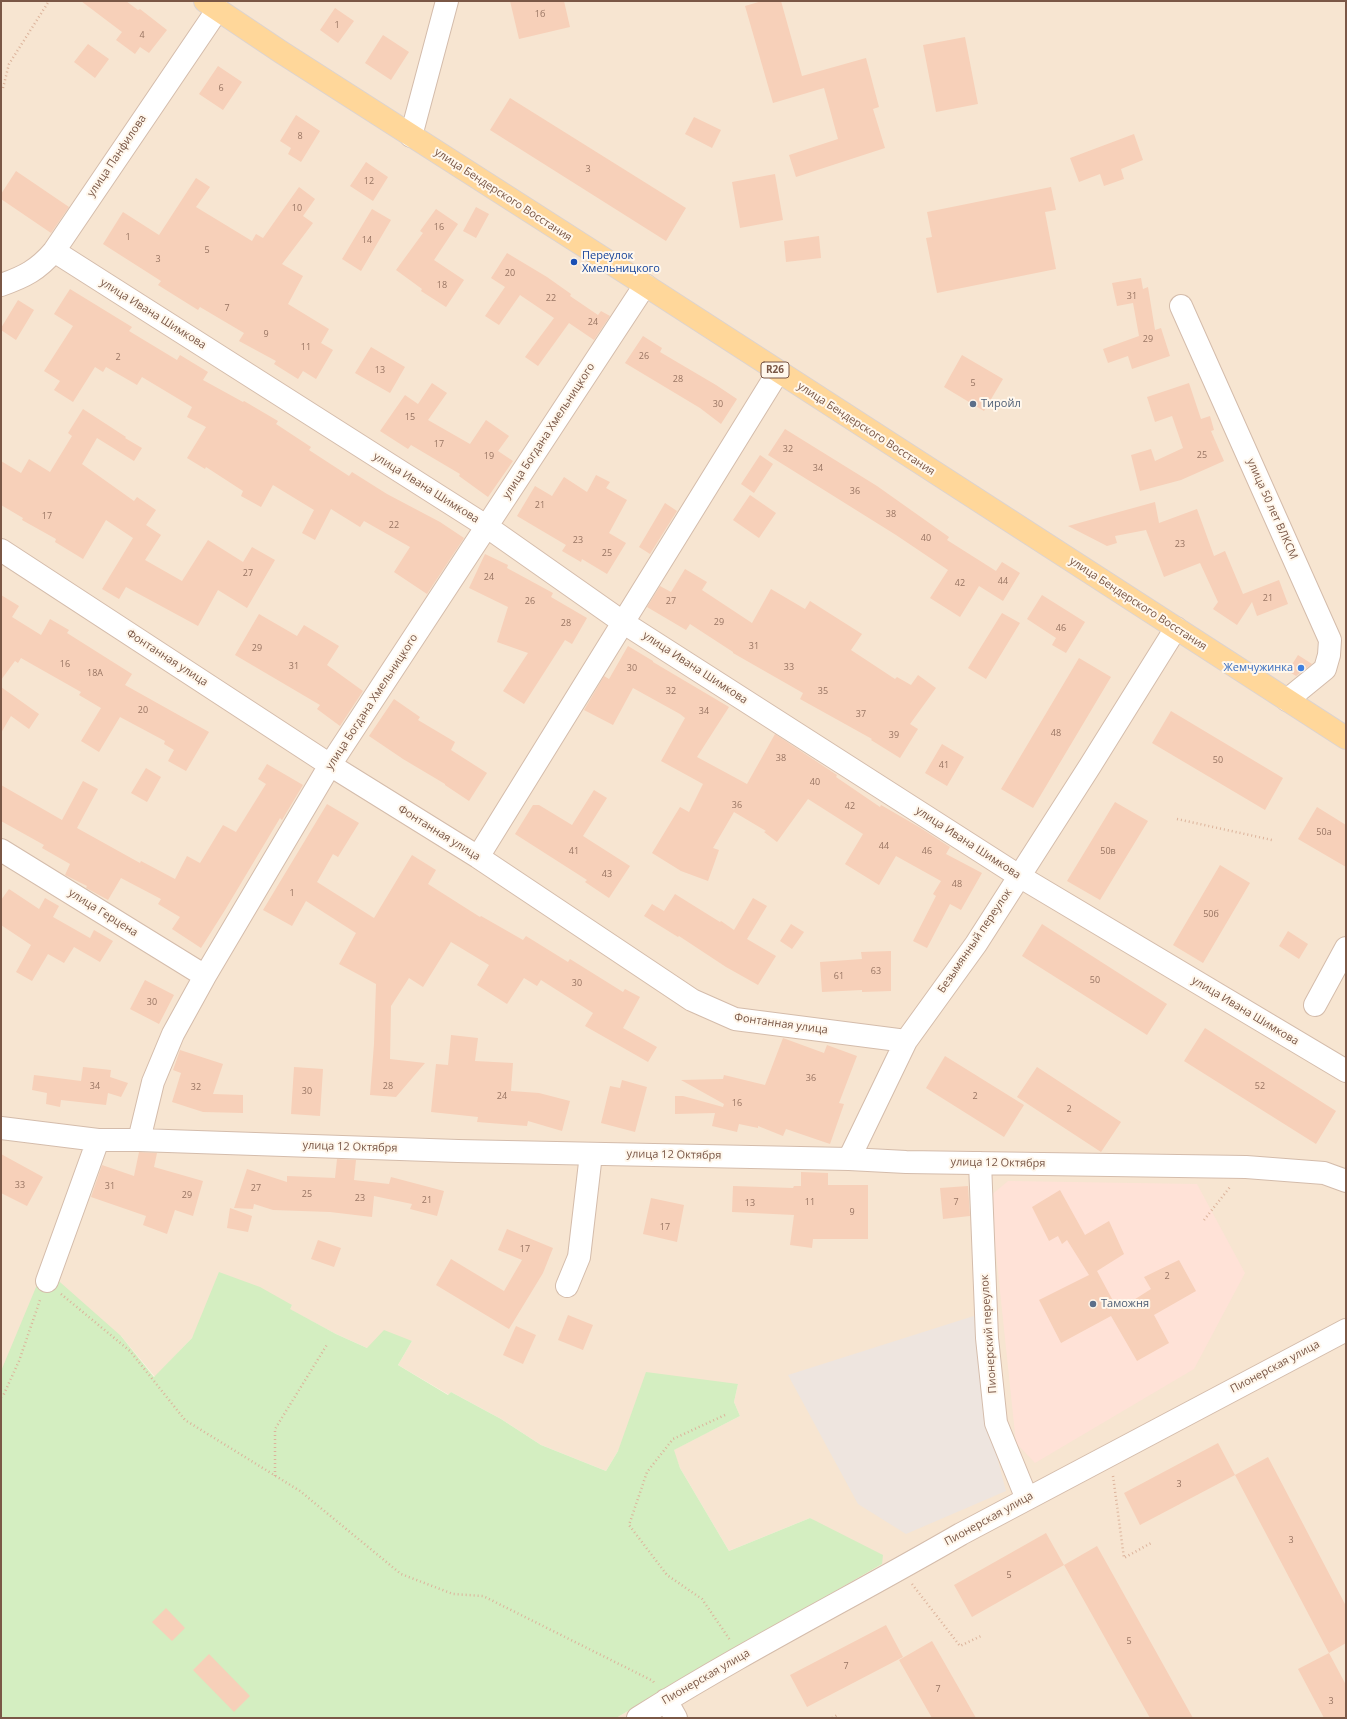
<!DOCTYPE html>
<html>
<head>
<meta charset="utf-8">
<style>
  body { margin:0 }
  #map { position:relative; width:1347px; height:1719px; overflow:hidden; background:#fef3e4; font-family:"Open Sans",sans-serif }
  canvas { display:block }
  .frame { position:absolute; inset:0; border:2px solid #7a5746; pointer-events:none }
</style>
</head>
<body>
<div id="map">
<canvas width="1347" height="1719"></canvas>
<div class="frame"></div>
</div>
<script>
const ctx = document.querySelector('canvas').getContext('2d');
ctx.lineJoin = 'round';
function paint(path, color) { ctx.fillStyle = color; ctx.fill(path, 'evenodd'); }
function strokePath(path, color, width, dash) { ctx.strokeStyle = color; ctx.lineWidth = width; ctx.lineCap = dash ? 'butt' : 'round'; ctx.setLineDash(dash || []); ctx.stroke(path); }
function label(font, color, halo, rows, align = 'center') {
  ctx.font = font + ' "Open Sans",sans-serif'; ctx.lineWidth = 4; ctx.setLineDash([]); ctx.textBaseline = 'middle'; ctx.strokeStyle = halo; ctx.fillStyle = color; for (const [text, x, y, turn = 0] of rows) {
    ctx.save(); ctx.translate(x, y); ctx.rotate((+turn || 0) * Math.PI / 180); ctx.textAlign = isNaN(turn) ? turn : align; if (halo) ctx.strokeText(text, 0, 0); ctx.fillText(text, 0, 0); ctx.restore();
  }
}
const residential = new Path2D(`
  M1,1H1346V1718H616L882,1564L810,1518L729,1551L680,1468L673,1450L740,1416L734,1402L738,1384L618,1451L606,1471L541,1445L501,1419L451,1392L449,1395L398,1365L412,1341L367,1348L336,1334L289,1309L292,1305L208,1307L192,1338L155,1377L121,1336L1,1371Z`);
const commercial = new Path2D(`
  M1008,1181L1197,1184L1245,1273L1194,1369L1035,1463L1016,1443L990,1196Z`);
const industrial = new Path2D(`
  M980,1314L988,1422L1006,1491L906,1534L858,1504L788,1375Z`);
const green = new Path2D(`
  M44,1268L121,1336L154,1377L192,1338L219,1272L260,1287L292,1305L290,1309L336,1334L367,1348L384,1330L412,1341L398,1365L448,1395L451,1392L501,1419L541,1445L606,1471L618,1451L646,1372L738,1384L734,1402L740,1416L674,1450L680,1468L729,1551L810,1518L883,1555L882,1564L616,1718H1V1371Z`);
const building = new Path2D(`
  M81,1H126L138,10L140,9L167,30L149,53L140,47L135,54L116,40L122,32Z
  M510,1H564L570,27L519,39Z
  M762,1H781L802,76L866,58L879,107L873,109L885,148L796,177L789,155L838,139L824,88L773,103L745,6Z
  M335,8L354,21L338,43L320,30Z
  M383,35L409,52L391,80L365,63Z
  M965,37L978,104L936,112L923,45Z
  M88,44L109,59L95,78L74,62Z
  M218,66L242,82L223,110L199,94Z
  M510,98L686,208L666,241L490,130Z
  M296,115L320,131L301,162L288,154L291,148L280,141Z
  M694,117L721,130L712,148L685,134Z
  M1134,134L1143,160L1121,169L1124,179L1104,186L1100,174L1079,182L1070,158Z
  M366,162L388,177L373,201L350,186Z
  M16,171L69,207L51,233L1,199V194Z
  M775,174L783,220L740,228L732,182Z
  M196,178L210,187L196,207L252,241L256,234L263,238L299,187L315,199L303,216L313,223L282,264L303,276L288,304L329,329L321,343L333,350L316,379L303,371L298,379L274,364L276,361L239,341L244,333L200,307L198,310L158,285L161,281L103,244L123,212L159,235Z
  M1051,187L1056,210L1045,212L1056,269L937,293L926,238L932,237L927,212Z
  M476,207L489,214L476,238L463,231Z
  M372,209L391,220L361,271L342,259Z
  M436,209L458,224L434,260L464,280L446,307L421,291L422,289L396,270L423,233L420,231Z
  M819,236L821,258L786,262L784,241Z
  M507,253L547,277L571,294L570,296L598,315L601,311L610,316L594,340L569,323L538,366L525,357L554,318L520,295L499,325L485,316L505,287L491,278Z
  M1141,278L1143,289L1148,287L1155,330L1161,328L1170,356L1132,369L1128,356L1108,363L1103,349L1139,336L1133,303L1117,306L1112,283Z
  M70,289L132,327L129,331L177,360L180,355L208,372L203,380L243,402L244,401L278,421L276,424L311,447L309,450L349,476L352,472L387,494L440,522L464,538L427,594L394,572L410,547L364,521L360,527L331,509L315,540L302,533L314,510L273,485L261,507L241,496L243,491L206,467L205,469L187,458L206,427L187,417L192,407L142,377L137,385L106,367L103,372L95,367L73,402L54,390L60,381L44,371L73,326L54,314Z
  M18,300L34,310L16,340L1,330V328Z
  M643,336L662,348L660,352L716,385L737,399L721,424L700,408L625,363Z
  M371,347L405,367L390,393L355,373Z
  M962,355L1003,379L984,411L944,387Z
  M432,383L447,393L428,420L470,444L486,420L509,436L498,451L513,461L488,497L459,476L460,474L411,445L408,449L380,431L405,395L418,404Z
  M1189,383L1201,419L1210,416L1214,430L1211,431L1224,461L1181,480L1140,491L1131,455L1151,449L1155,461L1183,448L1172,416L1155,422L1147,397Z
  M83,409L126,437L125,438L142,448L134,461L97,438L82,464L134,501L137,497L156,510L146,525L161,535L145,560L182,581L208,540L243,562L252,547L275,560L247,608L218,590L198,626L126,587L119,599L102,589L133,538L106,520L83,559L55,542L56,539L22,520L23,518L1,505V461L21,473L29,459L50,472L72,436L68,433Z
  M785,429L877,486L949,537L947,540L996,571L1002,562L1020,573L1003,601L979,586L960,617L930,598L948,570L896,535L768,455Z
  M760,455L773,464L754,493L741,484Z
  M596,475L610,482L606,488L627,500L609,533L626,543L607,574L582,559L581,562L562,551L566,545L517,516L535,486L552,496L564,477L587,492Z
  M750,495L776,513L759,538L733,520Z
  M1155,502L1159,523L1197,509L1214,556L1225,551L1243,594L1279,580L1288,604L1257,616L1252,602L1237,625L1213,609L1218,602L1200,563L1164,577L1146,530L1115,536L1117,543L1107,546L1068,526Z
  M665,503L677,511L650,554L639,547Z
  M485,554L508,565L507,568L553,593L551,597L587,618L572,644L565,640L524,704L503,691L528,653L497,642L508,607L469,588Z
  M685,569L707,582L702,590L752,623L771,589L805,609L810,601L862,634L851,650L895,679L897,677L911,685L918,675L936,688L910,724L918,729L900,758L871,740L872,739L800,699L803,693L733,653V652L690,624L686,630L647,607L660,586L671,592Z
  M1,595L19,606L12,617L41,635L50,619L69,630L67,633L132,674L125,685L209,732L186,771L168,761L174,750L164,744L165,741L120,717L99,752L81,741L101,708L79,695L81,692L21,658L18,663L15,661L1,680Z
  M1042,595L1085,622L1066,653L1052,645L1056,638L1027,619Z
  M1002,613L1020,623L986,679L968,668Z
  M259,614L297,636L304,625L339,646L327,665L363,691L340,726L317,709L320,705L235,655Z
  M628,646L653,661V662L729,707L697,757L747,784L775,734L837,775L836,777L880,807L881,805L919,827L950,847L946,854L982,873L961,910L950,904L927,948L913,941L936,896L933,894L941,881L896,856L879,885L845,864L863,834L808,799L777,842L764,832L766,831L734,812L713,848L719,850L708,881L681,871L652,853L680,807L689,812L703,784L661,761L685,718L680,714L633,688L613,725L584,710L604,676L609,679Z
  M1298,655L1312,664L1296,676L1288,671Z
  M1079,658L1111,677L1033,808L1001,789Z
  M1,687L39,714L29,729L11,716L1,733Z
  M394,699L420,717L418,720L455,742L451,750L487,773L469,801L445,785V784L403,759L369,736Z
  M1171,711L1283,778L1265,810L1152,743Z
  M942,744L964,757L947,786L925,773Z
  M267,764L303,785L282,820L280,818L225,910L201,948L172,929L180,917L158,904L161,899L121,878L108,900L86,888L87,886L65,875L70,864L42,848L44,845L1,821V785L62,820L83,781L98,789L77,828L140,863L141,861L175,879L187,856L200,863L223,825L236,832L266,784L258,779Z
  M146,768L161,777L147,802L131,793Z
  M594,790L607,798L583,836L630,866L609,898L585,882L587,880L515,834L533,805H539L572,825Z
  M1115,802L1148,821L1100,900L1067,881Z
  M327,804L359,823L338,857L333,854L317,882L374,918L412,855L436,870L428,884L480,917L481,916L523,940L526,936L568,962L570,959L623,992L625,989L640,997L623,1028L657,1047L648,1062L585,1026L593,1013L541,980L537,986L524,978L507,1004L477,985L489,965L451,942L423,987L409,978L391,1006L390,1059L425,1063L396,1097L370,1095L374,1044L376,984L339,964L356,933L306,901L292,926L263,910Z
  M1317,807L1346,825V867L1298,839Z
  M1220,865L1250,883L1203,963L1173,945Z
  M9,889L39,909L45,898L59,906L53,917L90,938L94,930L113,941L100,962L74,947L64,963L48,954L32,981L16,972L31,945L1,925V900Z
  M675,894L720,922L721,921L734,930L753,898L767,906L747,939L776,956L758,985L726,967L679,936L678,937L644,916L652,904L664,911Z
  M791,924L804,932L792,949L780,941Z
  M1042,924L1167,1004L1147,1035L1022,956Z
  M1288,931L1308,944L1299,959L1279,946Z
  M891,951V991L862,992V990L822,992L820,962L862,959L861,952Z
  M145,980L174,995L159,1024L130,1009Z
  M1205,1028L1336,1111L1316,1144L1184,1061Z
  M451,1035L478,1038L475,1061L513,1063L511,1091L539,1093L570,1101L562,1131L528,1121L527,1126L477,1122L478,1117L431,1112L436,1064L448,1065Z
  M783,1038L824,1053L827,1045L857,1056L839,1103L844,1104L830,1144L786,1129L783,1136L758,1126V1128L739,1124L737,1132L712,1126L715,1113L675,1114V1096H683L723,1107L724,1104L681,1080L723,1079L724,1075L765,1085Z
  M180,1050L223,1064L213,1094L243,1095V1113L203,1112L172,1102L181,1073L173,1070Z
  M945,1056L1024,1105L1004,1137L926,1088Z
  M83,1067L111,1070L110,1077L128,1083L121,1097L108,1093L106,1105L61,1100L60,1107L46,1104L47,1093L32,1090L34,1075L81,1081Z
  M294,1067L323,1069L320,1116L291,1114Z
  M1037,1067L1121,1122L1101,1152L1017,1097Z
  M622,1080L647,1087L635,1132L601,1123L610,1086L620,1088Z
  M139,1152L157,1153L154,1167L203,1181L193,1216L175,1210L167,1234L143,1225L146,1216L91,1197L102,1165L134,1176Z
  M1,1154L43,1177L27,1206L1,1193Z
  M337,1159L356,1160L354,1180L389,1184L391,1177L444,1191L437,1216L410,1209L412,1204L374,1196L372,1217L330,1212L273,1210L254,1204L253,1209L234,1208L247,1169L287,1182V1176L335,1178Z
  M801,1172L828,1173V1185H868V1239H813L812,1248L790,1245L794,1215L732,1212L733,1186L793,1188L794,1186H801Z
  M968,1186L970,1216L943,1219L940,1188Z
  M1060,1190L1085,1235L1109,1221L1124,1254L1097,1271L1118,1310L1151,1289L1144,1277L1179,1260L1196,1291L1154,1315L1169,1343L1137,1361L1111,1316L1061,1343L1039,1300L1089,1275L1067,1240L1062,1244L1058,1236L1049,1241L1032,1207Z
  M651,1198L684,1205L677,1242L643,1234Z
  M230,1208L252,1216L248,1232L227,1228Z
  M507,1229L553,1248L543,1273L509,1329L436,1285L451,1259L504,1291L522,1260L498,1250Z
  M318,1240L341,1248L334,1267L311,1259Z
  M568,1315L593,1325L583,1350L558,1340Z
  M516,1326L536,1335L523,1364L503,1355Z
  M1218,1443L1235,1475L1140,1525L1124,1493Z
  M1268,1457L1346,1606V1643L1329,1653L1235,1475Z
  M1046,1533L1064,1565L972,1617L954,1585Z
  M1097,1546L1193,1718H1150L1064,1565Z
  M166,1608L185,1628L172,1641L152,1622Z
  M886,1625L903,1657L807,1707L790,1675Z
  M932,1641L976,1718H932L899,1660Z
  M1329,1653L1346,1685V1718H1324L1298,1669Z
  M209,1654L250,1696L234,1712L193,1670Z`);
const path = new Path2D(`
  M3,88L9,64L49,1
  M1177,819L1272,840
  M1204,1220L1230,1187
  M61,1294L130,1351L185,1420L300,1491L401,1574L453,1594L483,1596L653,1681L655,1684
  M1,1397L3,1396L19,1361L40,1300
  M725,1415L673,1439L647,1472L629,1525L667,1575L702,1599L730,1640
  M275,1476V1429L328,1343
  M1113,1476L1124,1558L1151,1543
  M912,1584L960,1646L981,1636
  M832,1718L839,1714`);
const minor = new Path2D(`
  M411,136L447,1
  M54,251L486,526L624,623L1019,876L1346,1071
  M1,285C24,277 38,270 54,251L218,9
  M1181,306L1330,640L1329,655L1325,669L1287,700
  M1,550L330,765L478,857L692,1000L735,1019L906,1041
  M1,850L205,976
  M478,857L778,372
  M1315,1005L1346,948
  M1,1128L98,1140H139L458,1151L849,1159L906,1162L1246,1167L1324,1173L1346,1181
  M139,1140L153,1082L173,1034L205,976L330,765L645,285
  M849,1159L906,1041L976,944L1090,766L1176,628
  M980,1163L987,1338L996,1423L1027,1499
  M47,1281L98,1140
  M567,1286L579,1257L591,1154
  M666,1700L676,1718
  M638,1718C743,1652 854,1596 961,1534L1346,1330`);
const major = new Path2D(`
  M205,1L281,52L645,285L1346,738`);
const markers = [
  [574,262,4,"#1a4fb4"],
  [973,404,4,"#5c6f8a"],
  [1301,668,4,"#3f7fe0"],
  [1093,1304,4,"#5c6f8a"]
];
const numberNames = [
  ["1б",540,14],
  ["1",337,25],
  ["4",142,35],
  ["6",221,88],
  ["8",300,136],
  ["3",588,169],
  ["12",369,181],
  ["10",297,208],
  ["16",439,227],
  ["1",128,237],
  ["14",367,240],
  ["5",207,250],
  ["3",158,259],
  ["20",510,273],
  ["18",442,285],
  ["31",1132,296],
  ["22",551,298],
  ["7",227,308],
  ["24",593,322],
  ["9",266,334],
  ["29",1148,339],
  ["11",306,347],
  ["26",644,356],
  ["2",118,357],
  ["13",380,370],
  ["28",678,379],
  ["5",973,383],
  ["30",718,404],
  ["15",410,417],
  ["17",439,444],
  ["32",788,449],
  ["25",1202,455],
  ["19",489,456],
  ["34",818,468],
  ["36",855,491],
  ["21",540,505],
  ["38",891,514],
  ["17",47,516],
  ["22",394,525],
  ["40",926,538],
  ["23",578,540],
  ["23",1180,544],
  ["25",607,553],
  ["27",248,573],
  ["24",489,577],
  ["44",1003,581],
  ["42",960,583],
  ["21",1268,598],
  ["26",530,601],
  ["27",671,601],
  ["29",719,622],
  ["28",566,623],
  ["46",1061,628],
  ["31",754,646],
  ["29",257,648],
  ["16",65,664],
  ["31",294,666],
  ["33",789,667],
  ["30",632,668],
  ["18А",95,673],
  ["32",671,691],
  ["35",823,691],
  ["20",143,710],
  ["34",704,711],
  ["37",861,714],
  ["48",1056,733],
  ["39",894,735],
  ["38",781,758],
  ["50",1218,760],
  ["41",944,765],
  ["40",815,782],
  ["36",737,805],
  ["42",850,806],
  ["50а",1324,832],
  ["44",884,846],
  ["41",574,851],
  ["46",927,851],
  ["50в",1108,851],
  ["43",607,874],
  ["48",957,884],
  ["1",292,893],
  ["50б",1211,914],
  ["63",876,971],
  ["61",839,976],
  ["50",1095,980],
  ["30",577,983],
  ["30",152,1002],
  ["36",811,1078],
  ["34",95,1086],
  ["28",388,1086],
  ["52",1260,1086],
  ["32",196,1087],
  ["30",307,1091],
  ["24",502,1096],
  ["2",975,1096],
  ["16",737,1103],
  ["2",1069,1109],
  ["33",20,1185],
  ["31",110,1186],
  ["27",256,1188],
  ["25",307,1194],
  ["29",187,1195],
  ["23",360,1198],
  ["21",427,1200],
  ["11",810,1202],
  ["7",956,1202],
  ["13",750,1203],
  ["9",852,1212],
  ["17",665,1227],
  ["17",525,1249],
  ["2",1167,1276],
  ["3",1179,1484],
  ["3",1291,1540],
  ["5",1009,1575],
  ["5",1129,1641],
  ["7",846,1666],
  ["7",938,1689],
  ["3",1331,1701]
];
const shields = [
  [775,370,28]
];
const shieldNames = [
  ["R26",775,370]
];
const streetNames = [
  ["улица Панфилова",117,156,-56],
  ["улица Бендерского Восстания",503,195,33],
  ["улица Ивана Шимкова",153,314,32],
  ["улица Бендерского Восстания",866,429,33],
  ["улица Богдана Хмельницкого",549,431,-57],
  ["улица Ивана Шимкова",426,488,32],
  ["улица 50 лет ВЛКСМ",1272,509,66],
  ["улица Бендерского Восстания",1138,604,33],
  ["Фонтанная улица",167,658,33],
  ["улица Ивана Шимкова",695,668,33],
  ["улица Богдана Хмельницкого",372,702,-57],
  ["Фонтанная улица",439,833,32],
  ["улица Ивана Шимкова",968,843,33],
  ["улица Герцена",103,913,32],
  ["Безымянный переулок",975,941,-56],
  ["улица Ивана Шимкова",1245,1011,31],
  ["Фонтанная улица",781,1024,8],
  ["улица 12 Октября",350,1147,2],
  ["улица 12 Октября",674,1155,1],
  ["улица 12 Октября",998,1163,1],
  ["Пионерский переулок",989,1334,-94],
  ["Пионерская улица",1275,1367,-28],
  ["Пионерская улица",989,1519,-29],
  ["Пионерская улица",706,1677,-30]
];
const transitNames = [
  ["Переулок",582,256],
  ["Хмельницкого",582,269]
];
const serviceNames = [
  ["Тиройл",981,404],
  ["Таможня",1101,1304]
];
const shopNames = [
  ["Жемчужинка",1293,668]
];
paint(residential, '#f7e5d1');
paint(commercial, '#ffe2d7');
paint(industrial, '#eee5df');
paint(green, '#d4eec1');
paint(building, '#f7d0b9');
strokePath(minor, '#d4bcab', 24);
strokePath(major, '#dcd3cf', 24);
strokePath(path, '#dcb39b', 2.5, [1, 3]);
strokePath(minor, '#fff', 22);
strokePath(major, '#ffd79a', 22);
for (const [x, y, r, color] of markers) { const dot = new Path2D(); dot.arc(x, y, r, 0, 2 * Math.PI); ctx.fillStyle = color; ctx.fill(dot); strokePath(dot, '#fff7ec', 1.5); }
label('9px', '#997563', null, numberNames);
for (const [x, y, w] of shields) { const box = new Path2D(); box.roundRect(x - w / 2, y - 8, w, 16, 3); ctx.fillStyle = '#fff7ec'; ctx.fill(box); strokePath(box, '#7a5746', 1); }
label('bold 10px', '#7a5746', null, shieldNames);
label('11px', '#7a5746', '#fff7ec', streetNames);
label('11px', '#164399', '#fff7ec', transitNames, 'left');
label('11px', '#4e5e75', '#fff7ec', serviceNames, 'left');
label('11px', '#366cbe', '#fff7ec', shopNames, 'right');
</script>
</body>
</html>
